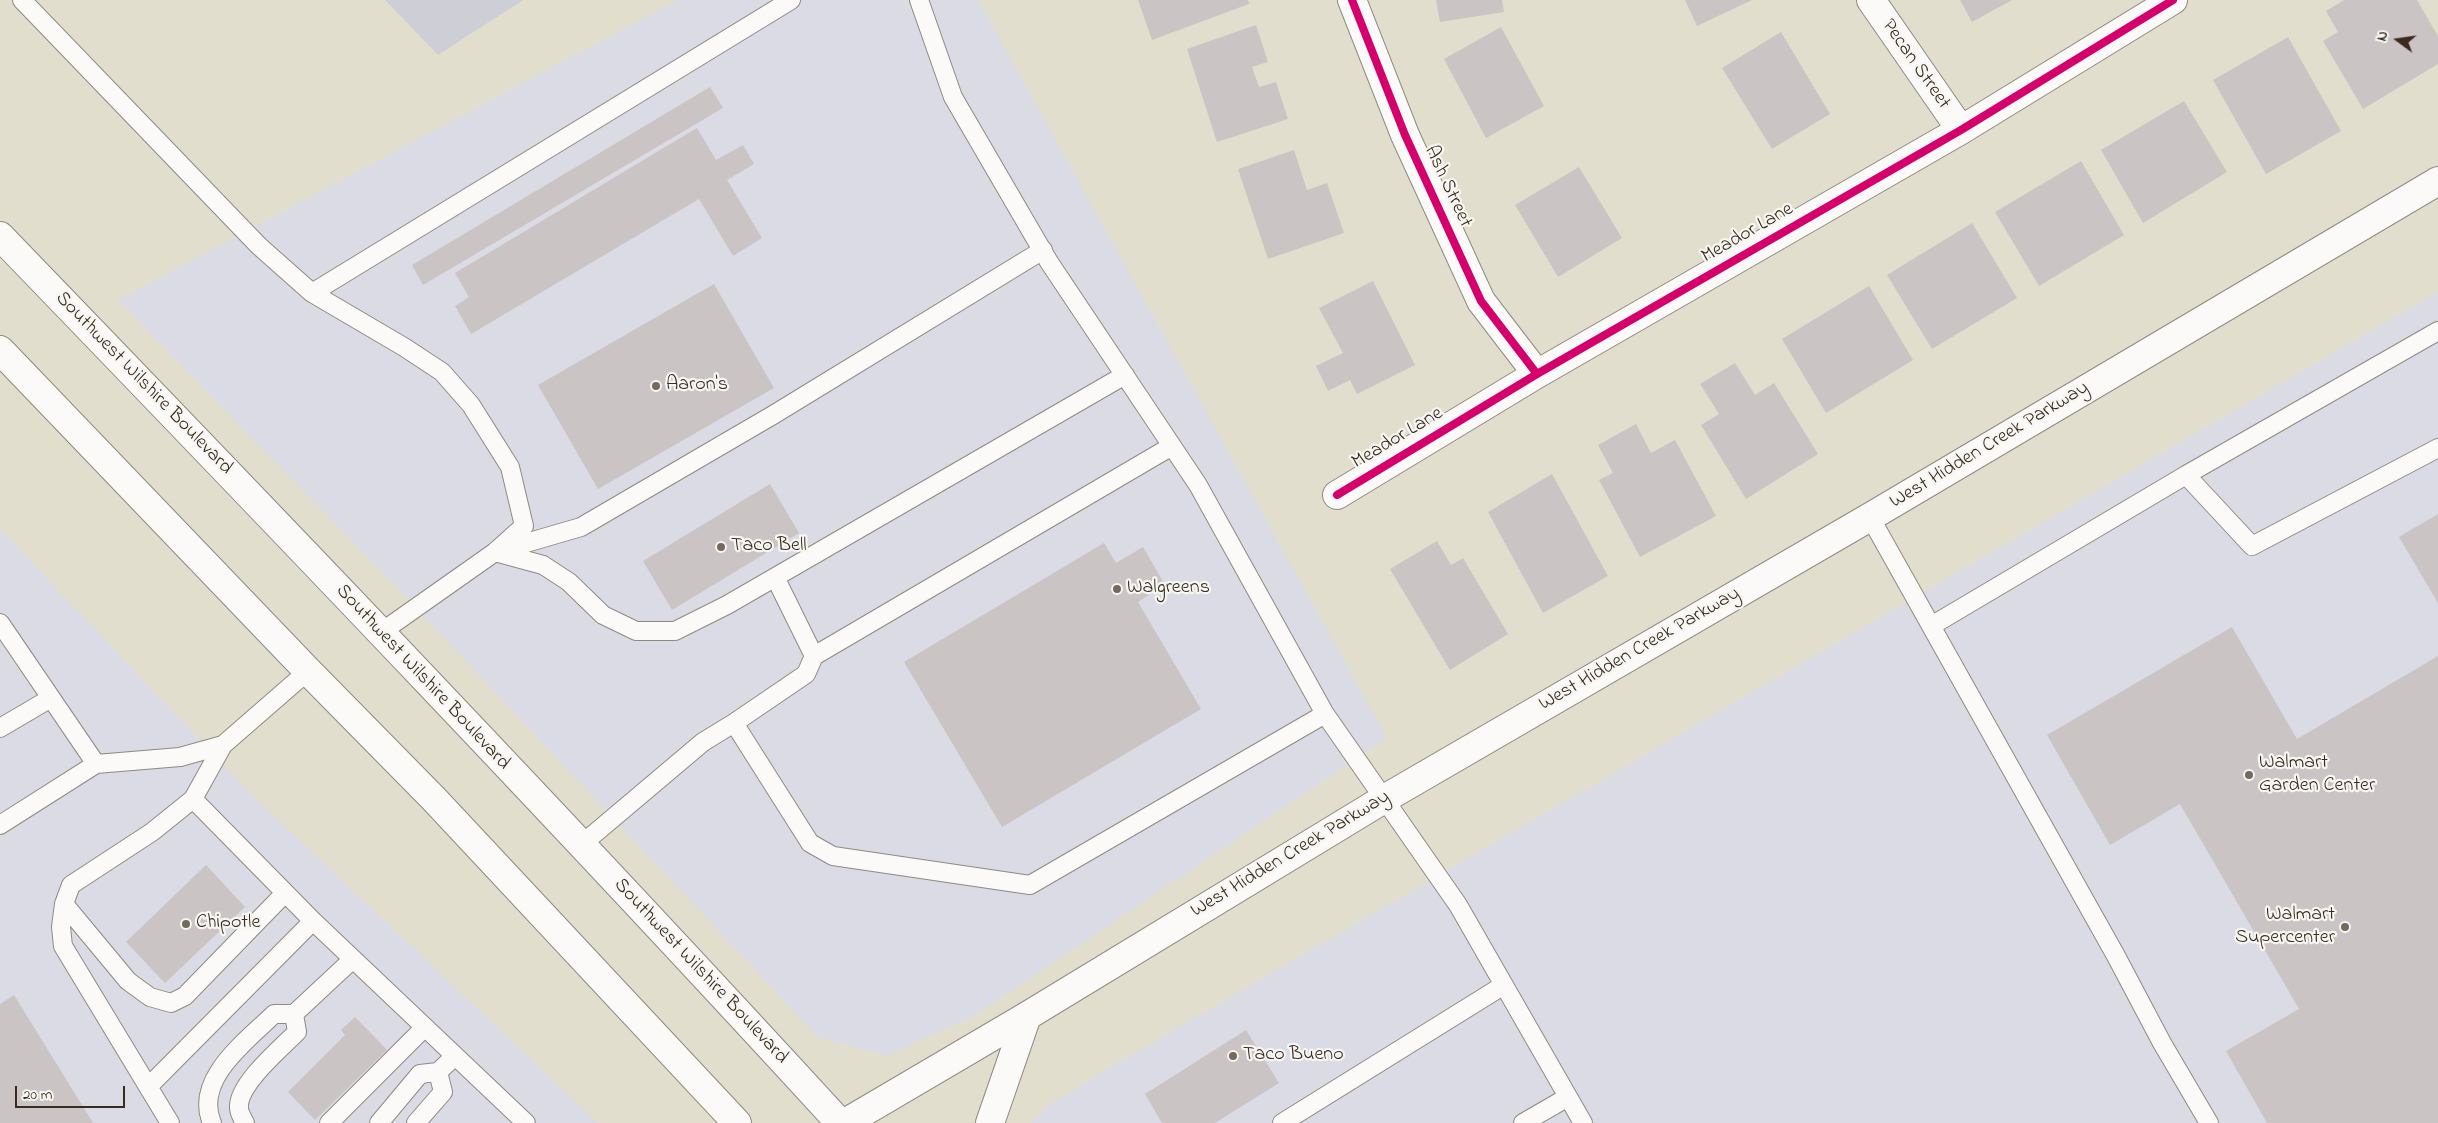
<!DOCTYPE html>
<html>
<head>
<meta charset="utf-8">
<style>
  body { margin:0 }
  #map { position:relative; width:2438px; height:1123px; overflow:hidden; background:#e2decd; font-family:"Indie Flower",sans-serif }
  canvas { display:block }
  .north { position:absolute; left:2373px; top:15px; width:50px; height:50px; -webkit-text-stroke:4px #f6f6f2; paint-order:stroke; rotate:284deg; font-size:14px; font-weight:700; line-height:20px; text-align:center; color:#3b2a1e }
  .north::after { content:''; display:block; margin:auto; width:18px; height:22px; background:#3b2a1e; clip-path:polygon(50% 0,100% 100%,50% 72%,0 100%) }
  .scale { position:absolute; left:15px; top:1086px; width:110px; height:22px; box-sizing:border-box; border:2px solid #3b2a1e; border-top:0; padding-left:6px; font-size:15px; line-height:18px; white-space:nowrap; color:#3b2a1e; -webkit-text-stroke:4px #f6f6f2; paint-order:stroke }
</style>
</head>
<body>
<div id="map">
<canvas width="2438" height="1123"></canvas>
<div class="north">N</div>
<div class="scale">20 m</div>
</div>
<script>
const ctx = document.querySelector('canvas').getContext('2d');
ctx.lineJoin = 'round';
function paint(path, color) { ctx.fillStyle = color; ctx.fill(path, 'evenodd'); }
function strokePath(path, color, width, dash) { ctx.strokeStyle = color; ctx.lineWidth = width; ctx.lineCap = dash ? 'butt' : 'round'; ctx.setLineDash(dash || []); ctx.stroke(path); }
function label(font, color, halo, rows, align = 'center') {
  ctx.font = font + ' "Indie Flower",sans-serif'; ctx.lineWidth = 4.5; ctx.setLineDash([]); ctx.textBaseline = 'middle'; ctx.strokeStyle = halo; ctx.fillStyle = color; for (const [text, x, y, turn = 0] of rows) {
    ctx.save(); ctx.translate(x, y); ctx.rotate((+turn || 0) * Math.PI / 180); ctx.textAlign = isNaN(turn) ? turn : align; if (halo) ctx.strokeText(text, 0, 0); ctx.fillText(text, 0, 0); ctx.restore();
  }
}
const built = new Path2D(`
  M678,0H978L1387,738L977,1014L887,1056L818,1037L391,581L118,300Z
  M2438,292V1123H1031L1046,1107L1109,1068Z
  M0,529L254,797L598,1123H0Z`);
const industrial = new Path2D(`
  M385,0H523L438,55Z`);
const building = new Path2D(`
  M1138,0H1248L1249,4L1152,40Z
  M1436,0H1502L1504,12L1440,22Z
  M1685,0H1752L1697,26Z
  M1960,0H2012L1972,22Z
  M2344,0H2417L2438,36V64L2363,109L2323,41L2338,32L2326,11Z
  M1256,25L1268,62L1252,67L1259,87L1276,82L1288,119L1217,142L1187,49Z
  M1501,27L1544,106L1486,138L1444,59Z
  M1781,32L1830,114L1772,149L1722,68Z
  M2288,37L2341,131L2266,174L2213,80Z
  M710,87L723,108L423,285L412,265Z
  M2184,101L2227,172L2143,223L2101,150Z
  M697,128L716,160L743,145L754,164L727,180L762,238L733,256L699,199L471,334L455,306L469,297L455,273Z
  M1294,150L1307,190L1327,183L1344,233L1268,259L1238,169Z
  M2081,161L2124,235L2039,286L1995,212Z
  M1579,167L1622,238L1558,277L1515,205Z
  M1972,223L2017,298L1932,349L1887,275Z
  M1373,281L1415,365L1357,394L1350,380L1328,391L1316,366L1343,353L1319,308Z
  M714,284L774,388L598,489L538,385Z
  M1869,286L1913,360L1826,413L1782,339Z
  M1735,363L1755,395L1774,383L1818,454L1746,499L1701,425L1719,414L1700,384Z
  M1636,424L1651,453L1675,440L1716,516L1640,557L1599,480L1613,473L1598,445Z
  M1552,474L1608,576L1543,613L1488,512Z
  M770,484L799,533L672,610L643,561Z
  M2438,514V603L2399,537Z
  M1437,541L1451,565L1463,558L1508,634L1450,670L1390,569Z
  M1104,543L1116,563L1143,547L1165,585L1138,602L1201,709L1002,827L904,662Z
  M2232,627L2297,739L2438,656V1123H2267L2226,1051L2299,1009L2180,804L2110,845L2047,735Z
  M206,865L245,907L165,983L126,942Z
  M14,995L93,1123H0V1004Z
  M355,1017L387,1050L315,1120L288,1092L345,1035L341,1030Z
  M1246,1030L1279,1083L1215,1123H1162L1145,1094Z`);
const service = new Path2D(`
  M22,0L259,246L312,293L791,0
  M919,0L953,97L1049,262L1198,485L1325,714
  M312,293L404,347L442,372L471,405L510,467L524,526L495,552L380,633
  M2186,475L2438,331
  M1870,517L2116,956L2162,1043L2209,1123
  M495,552L543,565L569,582L603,615L636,631H675L727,605L1125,375
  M495,552L581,527L773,415L1043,250
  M0,623L96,764
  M1931,626L2186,475L2252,546L2438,448
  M814,656L1172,446
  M734,723L806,674L814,656L775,577
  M0,728L51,698
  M0,825L96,764L180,757L223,745L308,671
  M581,845L703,742L734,723L810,843L833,856L1030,885L1325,714L1458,905L1583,1123
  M64,904L128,981L150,997L171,1003L185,996L285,893
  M313,921L526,1123
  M148,1087L313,921L193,799L223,745
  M170,1123L63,946L61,927L64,904L71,885L152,832L193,799
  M212,1123C193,1079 248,1040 274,1014H294L353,959
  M245,1123C243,1119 239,1113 239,1108C237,1085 281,1048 297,1032L294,1014
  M329,1123L425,1027
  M379,1123L420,1074L438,1072L455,1056
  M416,1123L443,1092L438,1072
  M1282,1123L1504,985
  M1523,1123L1568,1097`);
const minor = new Path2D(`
  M1352,0L1405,135L1481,301L1537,374
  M1871,0L1961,130
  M1337,495L1537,374L1961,130L2173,0`);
const secondary = new Path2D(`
  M845,1123L1027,1016L1384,799L1870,517L2438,181`);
const primary = new Path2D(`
  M0,236C283,529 565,823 840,1123
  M0,350L308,671L434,799L737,1123
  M990,1123L1027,1016`);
const cycleway = new Path2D(`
  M1352,0L1405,135L1481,301L1537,374
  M1337,495L1537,374L1961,130L2173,0`);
const markers = [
  [656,386,5,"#75695b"],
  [721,547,5,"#75695b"],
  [1117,589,5,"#75695b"],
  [2249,775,5,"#75695b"],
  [186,924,5,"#75695b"],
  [2345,927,5,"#75695b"],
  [1233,1056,5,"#75695b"]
];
const streetNames = [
  ["Pecan Street",1915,65,55],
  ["Ash Street",1447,187,65],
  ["Meador Lane",1748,234,-30],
  ["Southwest Wilshire Boulevard",143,384,46],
  ["Meador Lane",1398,439,-31],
  ["West Hidden Creek Parkway",1990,446,-31],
  ["West Hidden Creek Parkway",1640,650,-30],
  ["Southwest Wilshire Boulevard",422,678,47],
  ["West Hidden Creek Parkway",1291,855,-31],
  ["Southwest Wilshire Boulevard",700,972,47]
];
const poiNames = [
  ["Aaron's",666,386],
  ["Taco Bell",731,547],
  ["Walgreens",1127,589],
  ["Walmart",2259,764],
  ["Garden Center",2259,787],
  ["Walmart",2335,916,"right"],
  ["Supercenter",2335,939,"right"],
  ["Chipotle",196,924],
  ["Taco Bueno",1243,1056]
];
paint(built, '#dadbe5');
paint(industrial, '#cecfd6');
paint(building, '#cbc4c4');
strokePath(service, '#8f8a80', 20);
strokePath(minor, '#8f8a80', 30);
strokePath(secondary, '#8f8a80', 30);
strokePath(primary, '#8f8a80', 30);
strokePath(service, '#fbfaf8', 18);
strokePath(minor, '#fbfaf8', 28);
strokePath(secondary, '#fbfaf8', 28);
strokePath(primary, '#fbfaf8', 28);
strokePath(cycleway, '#d6006c', 8);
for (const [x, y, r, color] of markers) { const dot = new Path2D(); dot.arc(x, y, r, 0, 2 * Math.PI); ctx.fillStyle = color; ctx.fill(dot); strokePath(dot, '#f6f6f2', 2); }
label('20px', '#3b2a1e', '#f6f6f2', streetNames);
label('20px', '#3b2a1e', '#f6f6f2', poiNames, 'left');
</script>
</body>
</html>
